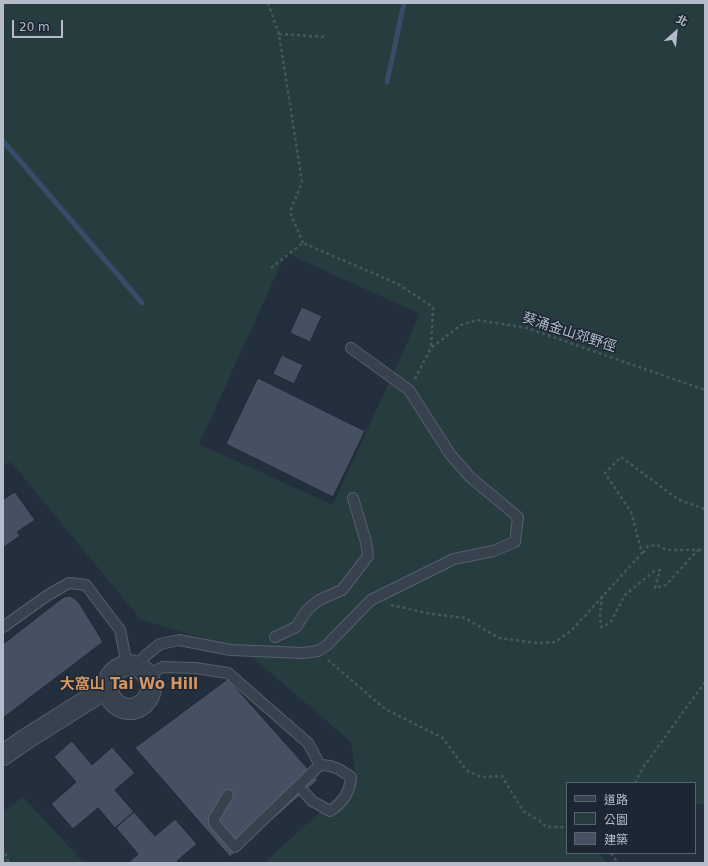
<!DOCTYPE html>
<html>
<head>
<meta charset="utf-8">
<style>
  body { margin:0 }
  #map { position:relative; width:708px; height:866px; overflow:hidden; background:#242f3e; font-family:"DejaVu Sans","Noto Sans TC",sans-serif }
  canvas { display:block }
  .frame { position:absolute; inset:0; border:4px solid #b4bcc9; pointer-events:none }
  .legend { position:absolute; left:566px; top:782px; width:130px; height:72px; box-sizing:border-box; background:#1d2633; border:1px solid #59626f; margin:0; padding:5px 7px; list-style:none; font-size:12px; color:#b4bcc9 }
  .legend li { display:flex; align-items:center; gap:8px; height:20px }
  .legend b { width:20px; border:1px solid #59626f }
  .north { position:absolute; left:656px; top:12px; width:40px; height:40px; -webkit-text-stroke:3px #1d2633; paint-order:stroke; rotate:27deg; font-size:11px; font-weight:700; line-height:16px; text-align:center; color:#b4bcc9 }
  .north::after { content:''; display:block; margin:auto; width:14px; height:18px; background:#b4bcc9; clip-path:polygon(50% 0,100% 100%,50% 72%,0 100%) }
  .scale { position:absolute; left:12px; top:20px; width:51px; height:18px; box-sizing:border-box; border:2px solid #b4bcc9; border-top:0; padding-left:5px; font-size:12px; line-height:14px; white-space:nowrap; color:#b4bcc9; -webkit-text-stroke:3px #1d2633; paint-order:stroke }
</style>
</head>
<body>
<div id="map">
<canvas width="708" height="866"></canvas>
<div class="frame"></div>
<ul class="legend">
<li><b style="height:5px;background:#38414e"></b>道路</li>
<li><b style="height:11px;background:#263c3f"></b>公園</li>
<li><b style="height:11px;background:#455162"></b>建築</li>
</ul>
<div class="north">北</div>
<div class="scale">20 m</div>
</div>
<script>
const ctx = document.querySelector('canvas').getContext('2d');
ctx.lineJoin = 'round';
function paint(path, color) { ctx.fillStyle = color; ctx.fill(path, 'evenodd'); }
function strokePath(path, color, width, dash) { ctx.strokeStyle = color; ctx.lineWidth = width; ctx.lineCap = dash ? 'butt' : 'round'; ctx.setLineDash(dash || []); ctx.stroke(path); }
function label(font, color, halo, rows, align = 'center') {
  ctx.font = font + ' "DejaVu Sans","Noto Sans TC",sans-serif'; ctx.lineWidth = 3; ctx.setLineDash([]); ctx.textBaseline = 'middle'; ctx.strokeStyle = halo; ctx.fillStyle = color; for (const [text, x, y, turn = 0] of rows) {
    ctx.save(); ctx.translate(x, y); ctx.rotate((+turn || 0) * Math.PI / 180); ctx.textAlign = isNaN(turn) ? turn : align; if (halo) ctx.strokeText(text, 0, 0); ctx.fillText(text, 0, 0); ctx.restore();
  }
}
const green = new Path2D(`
  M3,3H705V805L695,804V783H567V853H600L606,863H264L356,779L351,742L244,650L141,620L11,462L3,467ZM286,253L420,314L333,505L199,444Z
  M23,797L84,863H3V812Z`);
const stream = new Path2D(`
  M387,82L404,3
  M3,141L142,303`);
const building = new Path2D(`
  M302,307L322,316L310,342L290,333Z
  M282,355L303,365L294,384L273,374Z
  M258,378L365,431L333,497L226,444Z
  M15,492L35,520L17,532L20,536L3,548V500Z
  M70,596L74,598L80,604L103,642L3,718V644L61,599L64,597Z
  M228,679L318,780L230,857L135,748Z
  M72,741L92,765L112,747L135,773L115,790L134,812L115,828L98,808L73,829L51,804L76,782L54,757Z
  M134,812L155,836L175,819L197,844L177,861L179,863H128L138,854L116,828Z`);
const path = new Path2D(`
  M268,3L279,34L302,182L290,212L303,243
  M279,34L325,37
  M271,268L303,243L398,284L433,307L431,347
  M415,379L431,348L461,325L477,320L527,328L705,390
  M643,553L648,546L657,545L667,550H704L705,549
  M602,596L600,615L601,627L610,623L625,595L653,572L660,570L655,588L666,585L698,550
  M391,605L432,614L465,618L499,638L537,643L555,642L572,630L642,553L631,512L605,473L621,457L679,500L705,509
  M328,660L385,709L443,738L466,770L481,777L502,776L523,811L537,819L547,827H567
  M635,783L644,766L705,682
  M3,848L9,863
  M611,853L618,863`);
const lane = new Path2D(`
  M3,627L48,595L69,583L86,585L120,630L127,665
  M275,637L296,627L307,610L319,600L342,590L368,556L366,542L353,498
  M139,666L145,656L160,644L179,640L231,650L303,653L318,651L327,645L371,600L454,559L493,551L515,542L518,517L470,477L450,454L409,390L351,348
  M147,675L163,667L195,668L228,673L308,743L320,765L235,847L215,824L214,819L228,795
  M304,792L312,801L330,811C343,803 350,792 351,777C341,770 332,764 320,765`);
const street = new Path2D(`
  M127,665C140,665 150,673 151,688C151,694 147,700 143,704C117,724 87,678 127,665Z
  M3,755L26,739L99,693L107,692`);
const streetNames = [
  ["葵涌金山郊野徑",569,333,18]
];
const neighbourhoodNames = [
  ["大窩山 Tai Wo Hill",129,685]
];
paint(green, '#263c3f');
strokePath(stream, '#394c67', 5);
paint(building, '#455162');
strokePath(building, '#1f2835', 1);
strokePath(lane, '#565f6c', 12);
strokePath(street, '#565f6c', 22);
strokePath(path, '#44595c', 2.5, [3, 3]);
strokePath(lane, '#38414e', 10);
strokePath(street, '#38414e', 20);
label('14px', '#b4bcc9', '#1d2633', streetNames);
label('bold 15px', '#d59563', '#1d2633', neighbourhoodNames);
</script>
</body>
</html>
